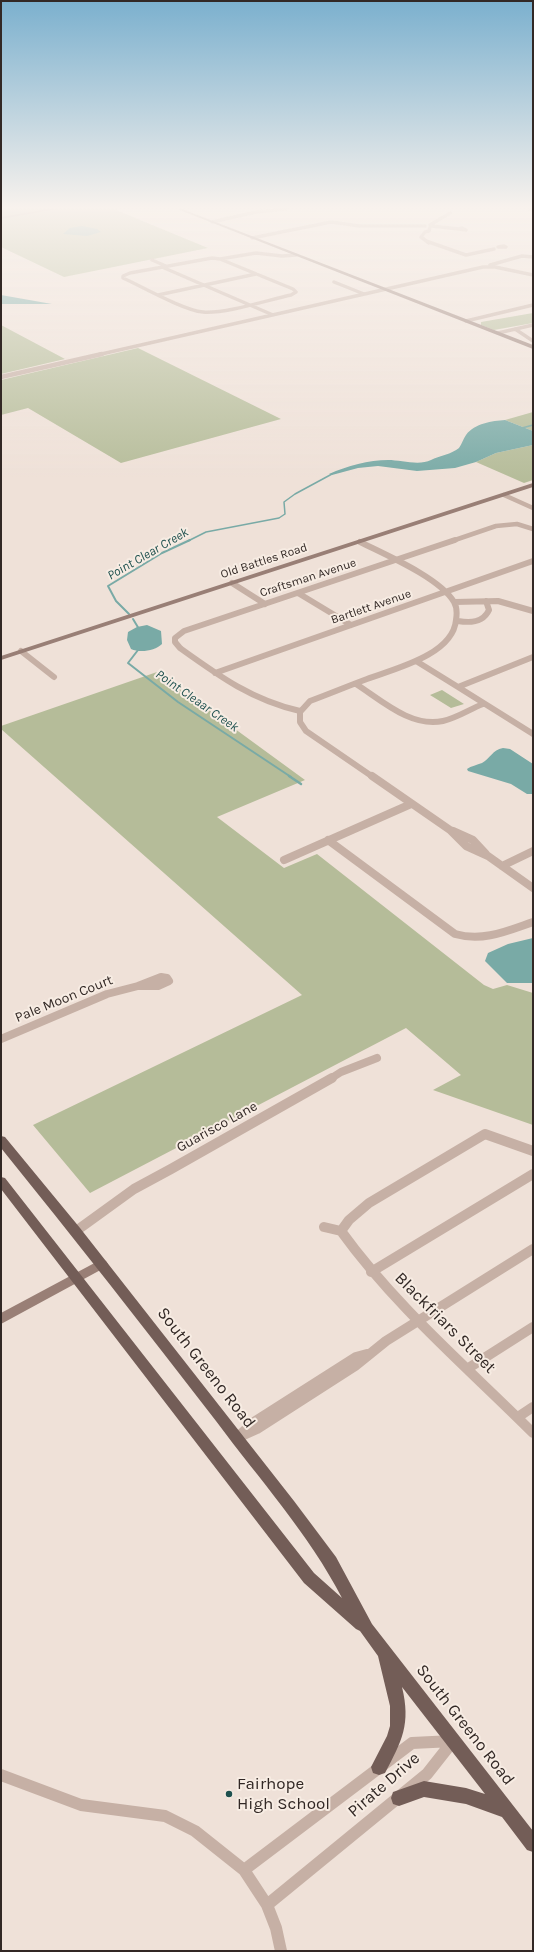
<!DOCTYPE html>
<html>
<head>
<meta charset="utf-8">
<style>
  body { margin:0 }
  #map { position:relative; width:534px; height:1952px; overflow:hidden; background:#efe1d8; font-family:Karla,sans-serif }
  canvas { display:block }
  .frame { position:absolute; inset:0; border:2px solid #322825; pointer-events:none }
</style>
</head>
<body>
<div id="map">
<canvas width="534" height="1952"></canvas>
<div class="frame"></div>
</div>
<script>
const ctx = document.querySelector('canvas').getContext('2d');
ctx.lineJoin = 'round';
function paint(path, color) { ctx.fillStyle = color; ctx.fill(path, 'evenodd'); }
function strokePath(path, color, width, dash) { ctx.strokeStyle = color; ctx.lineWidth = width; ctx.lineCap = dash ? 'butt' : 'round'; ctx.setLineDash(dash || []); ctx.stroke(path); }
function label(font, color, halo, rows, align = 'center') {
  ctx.font = font + ' Karla,sans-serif'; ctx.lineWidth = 4; ctx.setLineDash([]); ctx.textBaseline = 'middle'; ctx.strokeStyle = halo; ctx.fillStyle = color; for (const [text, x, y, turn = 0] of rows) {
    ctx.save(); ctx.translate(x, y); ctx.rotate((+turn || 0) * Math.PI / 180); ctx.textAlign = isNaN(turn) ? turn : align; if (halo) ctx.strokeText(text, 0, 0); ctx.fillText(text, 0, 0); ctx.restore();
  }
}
const green = new Path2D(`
  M1,209H120L116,210L208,248L64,277L1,247Z
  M533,313V323L494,330L481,325V322Z
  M1,325L65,359L1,374Z
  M138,348L281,419L121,463L28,408L1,415V380Z
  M533,412V431L505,420Z
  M533,445V480L524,483L476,462L496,453Z
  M157,672L305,780L217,817L284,868L317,854L484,985L493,989L507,985L533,993V1125L433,1090L461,1075L406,1028L90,1193L33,1125L302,995L1,729V726Z
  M442,690L464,704L451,708L430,695Z`);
const water = new Path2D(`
  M82,226L97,229L101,232L87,236L63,234L70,228Z
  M1,295L52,304H1Z
  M505,420L533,431V445L496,453L476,462L455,468L417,471L378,466L358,468L332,475L329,474C347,466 369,460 388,460C401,460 419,466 431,460C439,456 452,454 459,448C462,444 463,439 466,435C475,423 492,421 505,420Z
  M147,625L161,631L162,644C155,651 140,653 131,649L127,640L128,632L137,627Z
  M503,748L510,749L533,764V794H527L511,784L468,771L467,769C471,766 477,765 482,763C491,758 492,750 503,748Z
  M533,938V983H507L485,961L488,953L508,944Z`);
const streamFar2 = new Path2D(`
  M522,428L533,425
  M188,541L206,532L279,518L285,514L284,502L295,494L332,474`);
const streamFar1 = new Path2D(`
  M129,614L116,601L108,586L162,553L190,540
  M133,619L139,629
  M138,650L128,663L178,702L291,777`);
const stream = new Path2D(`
  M289,776L301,784`);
const streetFar5 = new Path2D(`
  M530,209L533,210
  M212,222L256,212L285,209
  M430,225L450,213
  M432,226L459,229
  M462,228L466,230L459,229Z
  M252,238L331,222L360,226H425
  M426,241L466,255L494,249
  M429,243L421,237L425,232L429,231L430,227
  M504,246L506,247H498Z
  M212,258L220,259L293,289L296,292L291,295C268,300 225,314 203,312C183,310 143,287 123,278V276L130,273Z
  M220,259L256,253L282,256L296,255
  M152,260L166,266
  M490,265L522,256L533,257
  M162,267L273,315
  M334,282L364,294
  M158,295L256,274
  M466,321L533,305
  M515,329L533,341
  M498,333L533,325
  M97,355L483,267H495L533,275`);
const streetFar4 = new Path2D(`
  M1,377L102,354
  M504,495L533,508
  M452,541L496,526L517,524L533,529`);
const streetFar3 = new Path2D(`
  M360,542C386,555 440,578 454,602C457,607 457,614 456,620C453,655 394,669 367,679C348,686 329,694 310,701L300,712V722L306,731L373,777
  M232,583L265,604
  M298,593L351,625
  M455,602L498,601L533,611
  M458,621C470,623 483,623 489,610L486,601
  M21,651L54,677
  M533,657L458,687L533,734
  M416,661L458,687
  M215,673L533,561
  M356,684C381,700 411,728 443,721C457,718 470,709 483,704
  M300,711C252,700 219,676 180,648L175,642V638L184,631L455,540`);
const streetFar2 = new Path2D(`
  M372,776L450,830L466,846L488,856L533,888
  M453,831L473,840L486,854
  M328,840L455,934C483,942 507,931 533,922
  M284,860L411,804
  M502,866L533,851
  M161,977L167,978L169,981L158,986H138Z
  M1,1039L107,994L138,986
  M330,1079L341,1072L377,1058`);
const streetFar1 = new Path2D(`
  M324,1227L341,1231
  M76,1231L134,1189L171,1169L332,1078
  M341,1231C396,1307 467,1367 533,1433
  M341,1231L349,1220L369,1203L485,1134L533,1151
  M371,1272L533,1174
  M467,1369L533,1327
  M518,1417L533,1407
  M241,1434L254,1422L356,1357L367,1354
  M237,1438L257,1429L355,1366L386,1341L533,1249`);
const street = new Path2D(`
  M1,1775L81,1805L165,1816L195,1831L244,1870L267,1905L276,1928L281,1951
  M244,1870L412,1743L453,1741
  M267,1905L427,1774L453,1741`);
const secondary = new Path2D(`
  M48,209H57L1,219V217Z
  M177,209H182L533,345V349Z
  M533,483V487L1,660V656Z
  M102,1259L106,1261L108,1264L106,1267L1,1324V1313Z`);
const primary = new Path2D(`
  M1,1136L5,1137L80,1228L294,1501L336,1557L372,1624L533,1831V1852L527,1850L502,1817L466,1804L424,1797L399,1806L393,1804L391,1798L393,1792L424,1781L466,1788L485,1794L402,1687C411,1724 402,1741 385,1773L379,1775L373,1773L371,1767L387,1736L390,1726V1706L378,1656L360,1631L356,1629L304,1583L1,1189V1177L5,1178L314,1573L342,1598C309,1534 259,1479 216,1421C145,1329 74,1238 1,1148Z`);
const markers = [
  [229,1794,4,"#1e504e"]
];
const farStreetnames = [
  ["Old Battles Road",264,561,-18],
  ["Craftsman Avenue",308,578,-18],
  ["Bartlett Avenue",371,607,-19]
];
const farWaternames = [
  ["Point Clear Creek",148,554,-30],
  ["Point Cleaar Creek",197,701,35]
];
const streetNames = [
  ["Pale Moon Court",64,999,-22],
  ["Guarisco Lane",217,1127,-29]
];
const nearStreetnames = [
  ["Blackfriars Street",445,1323,45],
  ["South Greeno Road",206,1368,52],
  ["South Greeno Road",465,1725,52],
  ["Pirate Drive",384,1785,-41]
];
const nearPoinames = [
  ["Fairhope",237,1784],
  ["High School",237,1804]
];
paint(green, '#b5bc99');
paint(water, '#79aaa6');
strokePath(streamFar2, '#79aaa6', 1.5);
strokePath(streamFar1, '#79aaa6', 2);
strokePath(stream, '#79aaa6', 2.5);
strokePath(streetFar5, '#c6b0a5', 3.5);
strokePath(streetFar4, '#c6b0a5', 4.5);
strokePath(streetFar3, '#c6b0a5', 6);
strokePath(streetFar2, '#c6b0a5', 8);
strokePath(streetFar1, '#c6b0a5', 10);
strokePath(street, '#c6b0a5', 12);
paint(secondary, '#997f76');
paint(primary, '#735d57');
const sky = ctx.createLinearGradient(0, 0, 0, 482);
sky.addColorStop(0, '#7bb0ce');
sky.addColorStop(0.43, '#f8f2ed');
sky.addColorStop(1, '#f8f2ed00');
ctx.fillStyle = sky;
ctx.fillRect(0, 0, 534, 482);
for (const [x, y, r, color] of markers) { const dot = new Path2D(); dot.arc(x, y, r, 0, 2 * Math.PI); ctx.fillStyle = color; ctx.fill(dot); strokePath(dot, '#f7ece3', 1.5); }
label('12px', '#322825', '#f7ece3', farStreetnames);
label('italic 13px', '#1e504e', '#f7ece3', farWaternames);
label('14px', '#322825', '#f7ece3', streetNames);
label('17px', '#322825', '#f7ece3', nearStreetnames);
label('17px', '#322825', '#f7ece3', nearPoinames, 'left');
</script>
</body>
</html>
